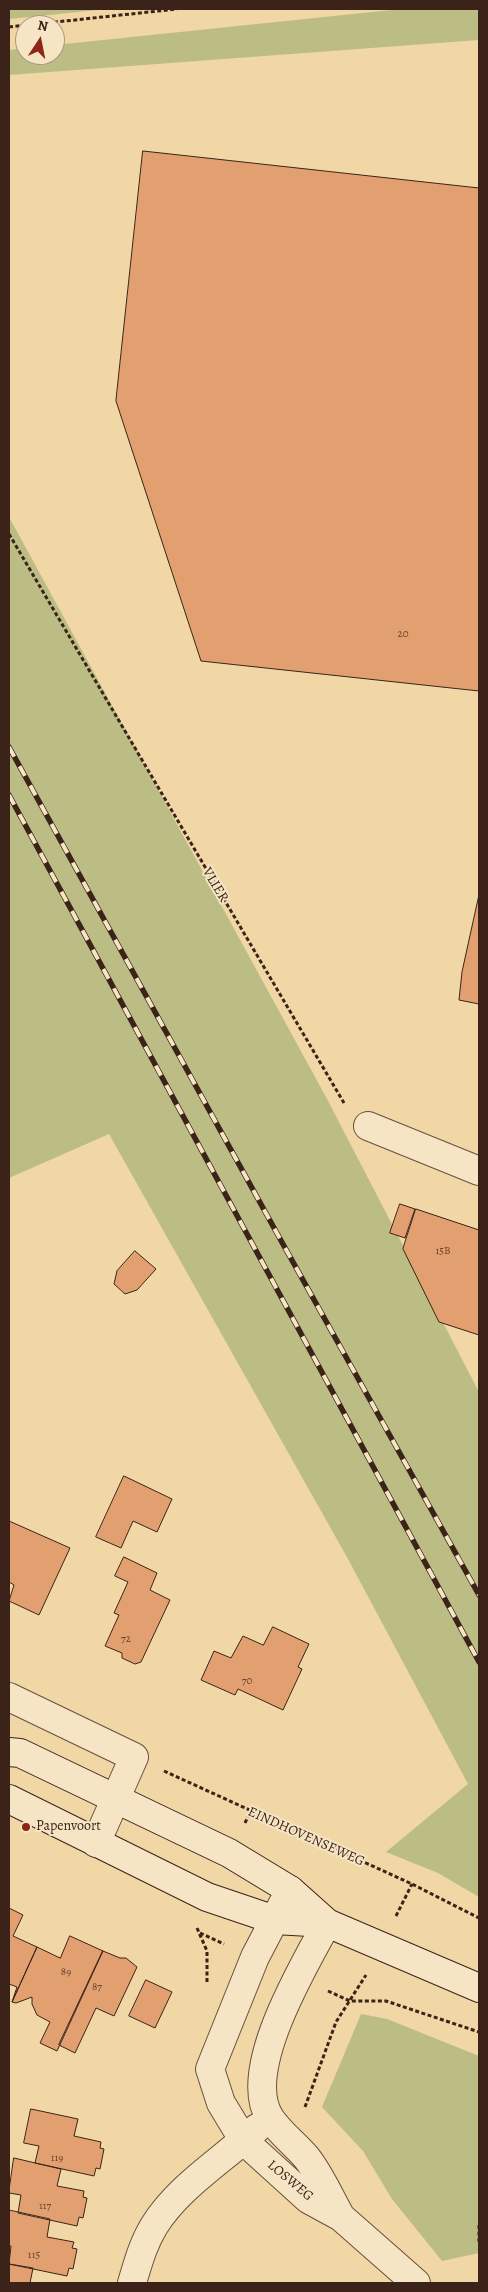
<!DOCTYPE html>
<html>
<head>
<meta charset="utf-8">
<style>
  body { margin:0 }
  #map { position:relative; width:488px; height:2292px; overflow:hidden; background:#f0d7a5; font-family:Alegreya,serif }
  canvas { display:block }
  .frame { position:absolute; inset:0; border:10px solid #3b2319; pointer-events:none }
  .north { position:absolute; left:15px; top:15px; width:50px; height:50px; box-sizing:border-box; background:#f5e5c4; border:1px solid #ab9780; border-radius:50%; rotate:11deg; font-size:14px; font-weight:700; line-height:20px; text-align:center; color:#3b2319 }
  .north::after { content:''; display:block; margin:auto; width:18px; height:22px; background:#8f2418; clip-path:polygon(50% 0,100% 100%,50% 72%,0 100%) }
</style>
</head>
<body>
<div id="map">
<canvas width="488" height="2292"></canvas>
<div class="frame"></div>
<div class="north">N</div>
</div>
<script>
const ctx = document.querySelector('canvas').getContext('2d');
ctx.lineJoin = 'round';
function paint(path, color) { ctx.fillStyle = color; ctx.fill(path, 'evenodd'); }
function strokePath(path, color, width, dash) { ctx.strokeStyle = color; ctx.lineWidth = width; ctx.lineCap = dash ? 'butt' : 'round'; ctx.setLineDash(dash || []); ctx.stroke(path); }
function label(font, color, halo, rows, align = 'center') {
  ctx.font = font + ' Alegreya,serif'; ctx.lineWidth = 4; ctx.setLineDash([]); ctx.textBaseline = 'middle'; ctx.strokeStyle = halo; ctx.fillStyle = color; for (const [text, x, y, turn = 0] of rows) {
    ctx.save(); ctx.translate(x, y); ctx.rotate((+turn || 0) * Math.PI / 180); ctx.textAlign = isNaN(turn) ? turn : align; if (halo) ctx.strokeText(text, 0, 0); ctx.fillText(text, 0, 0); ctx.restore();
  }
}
const green = new Path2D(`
  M9,9H108L9,19Z
  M401,9H479V40L9,75V50L25,48V55H55V45Z
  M9,517L326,1097L479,1392V1897L438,1873L386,1852L468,1784L348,1559L109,1134L9,1178Z
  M361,2014L387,2019L479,2056V2253L442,2261L392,2199L363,2151L322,2107Z`);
const building = new Path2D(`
  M143,151L479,188V691L201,661L116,401Z
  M479,895V1004L459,1000L462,972Z
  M400,1204L415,1209L405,1238L390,1233Z
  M416,1209L479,1230V1335L439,1322L403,1249Z
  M135,1251L156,1269L137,1290L125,1294L114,1284L117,1271Z
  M124,1476L172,1499L157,1532L133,1521L121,1548L96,1537Z
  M9,1521L70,1548L39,1615L9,1601L14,1585L9,1582Z
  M124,1557L157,1573L150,1590L170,1600L141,1662L135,1664L122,1658V1653L105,1646L119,1615L114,1613L128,1582L115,1576Z
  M273,1627L309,1644L298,1667L302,1669L283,1710L238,1689L235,1695L201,1680L214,1651L231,1658L243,1636L263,1645Z
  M9,1908L23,1915L13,1936L37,1947L12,2002L17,1987L9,1984Z
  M70,1936L103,1951L57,2051L40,2043L50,2022L37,2015L32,2004V1997L16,2003L12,2002L37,1947L60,1958Z
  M103,1951L120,1958H126L137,1967L114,2016L96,2008L75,2053L59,2045Z
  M146,1980L172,1992L155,2028L129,2016Z
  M31,2109L78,2119L74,2136L101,2142L100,2148L104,2149L100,2169L96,2168L94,2176L35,2163L39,2146L24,2143Z
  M14,2158L61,2169L57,2186L84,2191L83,2197L87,2198L83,2218L79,2217L77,2226L18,2213L21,2195L9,2193Z
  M9,2210L50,2219L47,2237L74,2242L72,2248L77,2249L73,2269L69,2268L67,2276L9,2264L11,2246H9Z
  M9,2264L33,2268L30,2283H9Z`);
const path = new Path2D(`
  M28,25L177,9
  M9,27L25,25
  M9,534L344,1103
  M164,1771L412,1884L479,1918
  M245,1823L250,1812
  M396,1916L412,1884
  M197,1928L207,1951V1982
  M200,1933L224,1944
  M328,1991L350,2001H386L479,2032
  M305,2107L336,2022L366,1975
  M479,2225V2244`);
const minor = new Path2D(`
  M368,1126L479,1171
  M9,1697L134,1757L96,1843
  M290,1890L255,1957L210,2069L221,2103L244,2141L308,2199L341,2217L416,2283
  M327,1923C304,1966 240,2071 270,2118C280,2133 295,2144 306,2157C320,2174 330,2198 341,2217
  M132,2283C138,2263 143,2244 154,2226C179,2186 223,2160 257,2128`);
const secondary = new Path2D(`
  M9,1752L20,1753L229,1853L290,1890L327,1923L479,1988
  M9,1799L207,1897L275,1920L327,1923`);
const rail = new Path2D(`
  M9,747L284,1246L479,1595
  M9,795L479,1662`);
const markers = [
  [26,1827,5,"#8f2418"]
];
const numberNames = [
  ["20",403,634],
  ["15B",443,1251],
  ["72",126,1639],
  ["70",247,1681],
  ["89",66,1972],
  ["87",97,1987],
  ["119",57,2158],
  ["117",45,2206],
  ["115",34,2255]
];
const streetNames = [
  ["VLIER",215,885,59],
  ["EINDHOVENSEWEG",306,1837,24],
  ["LOSWEG",290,2181,40]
];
const poiNames = [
  ["Papenvoort",36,1827]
];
paint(green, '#bcbd84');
paint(building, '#e2a070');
strokePath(building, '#3b2319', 1);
strokePath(minor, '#68503c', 30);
strokePath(secondary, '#3b2319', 30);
strokePath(path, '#3b2319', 3, [4, 2.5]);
strokePath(minor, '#f5e5c4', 28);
strokePath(secondary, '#f5e5c4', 28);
strokePath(rail, '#3b2319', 5.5);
strokePath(rail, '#f5e5c4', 4, [11]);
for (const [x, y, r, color] of markers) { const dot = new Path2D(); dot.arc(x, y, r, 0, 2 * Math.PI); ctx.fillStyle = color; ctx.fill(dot); strokePath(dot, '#f5e5c4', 2); }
label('11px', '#65422f', null, numberNames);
label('14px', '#3b2319', '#f5e5c4', streetNames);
label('14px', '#3b2319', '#f5e5c4', poiNames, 'left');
</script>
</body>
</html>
